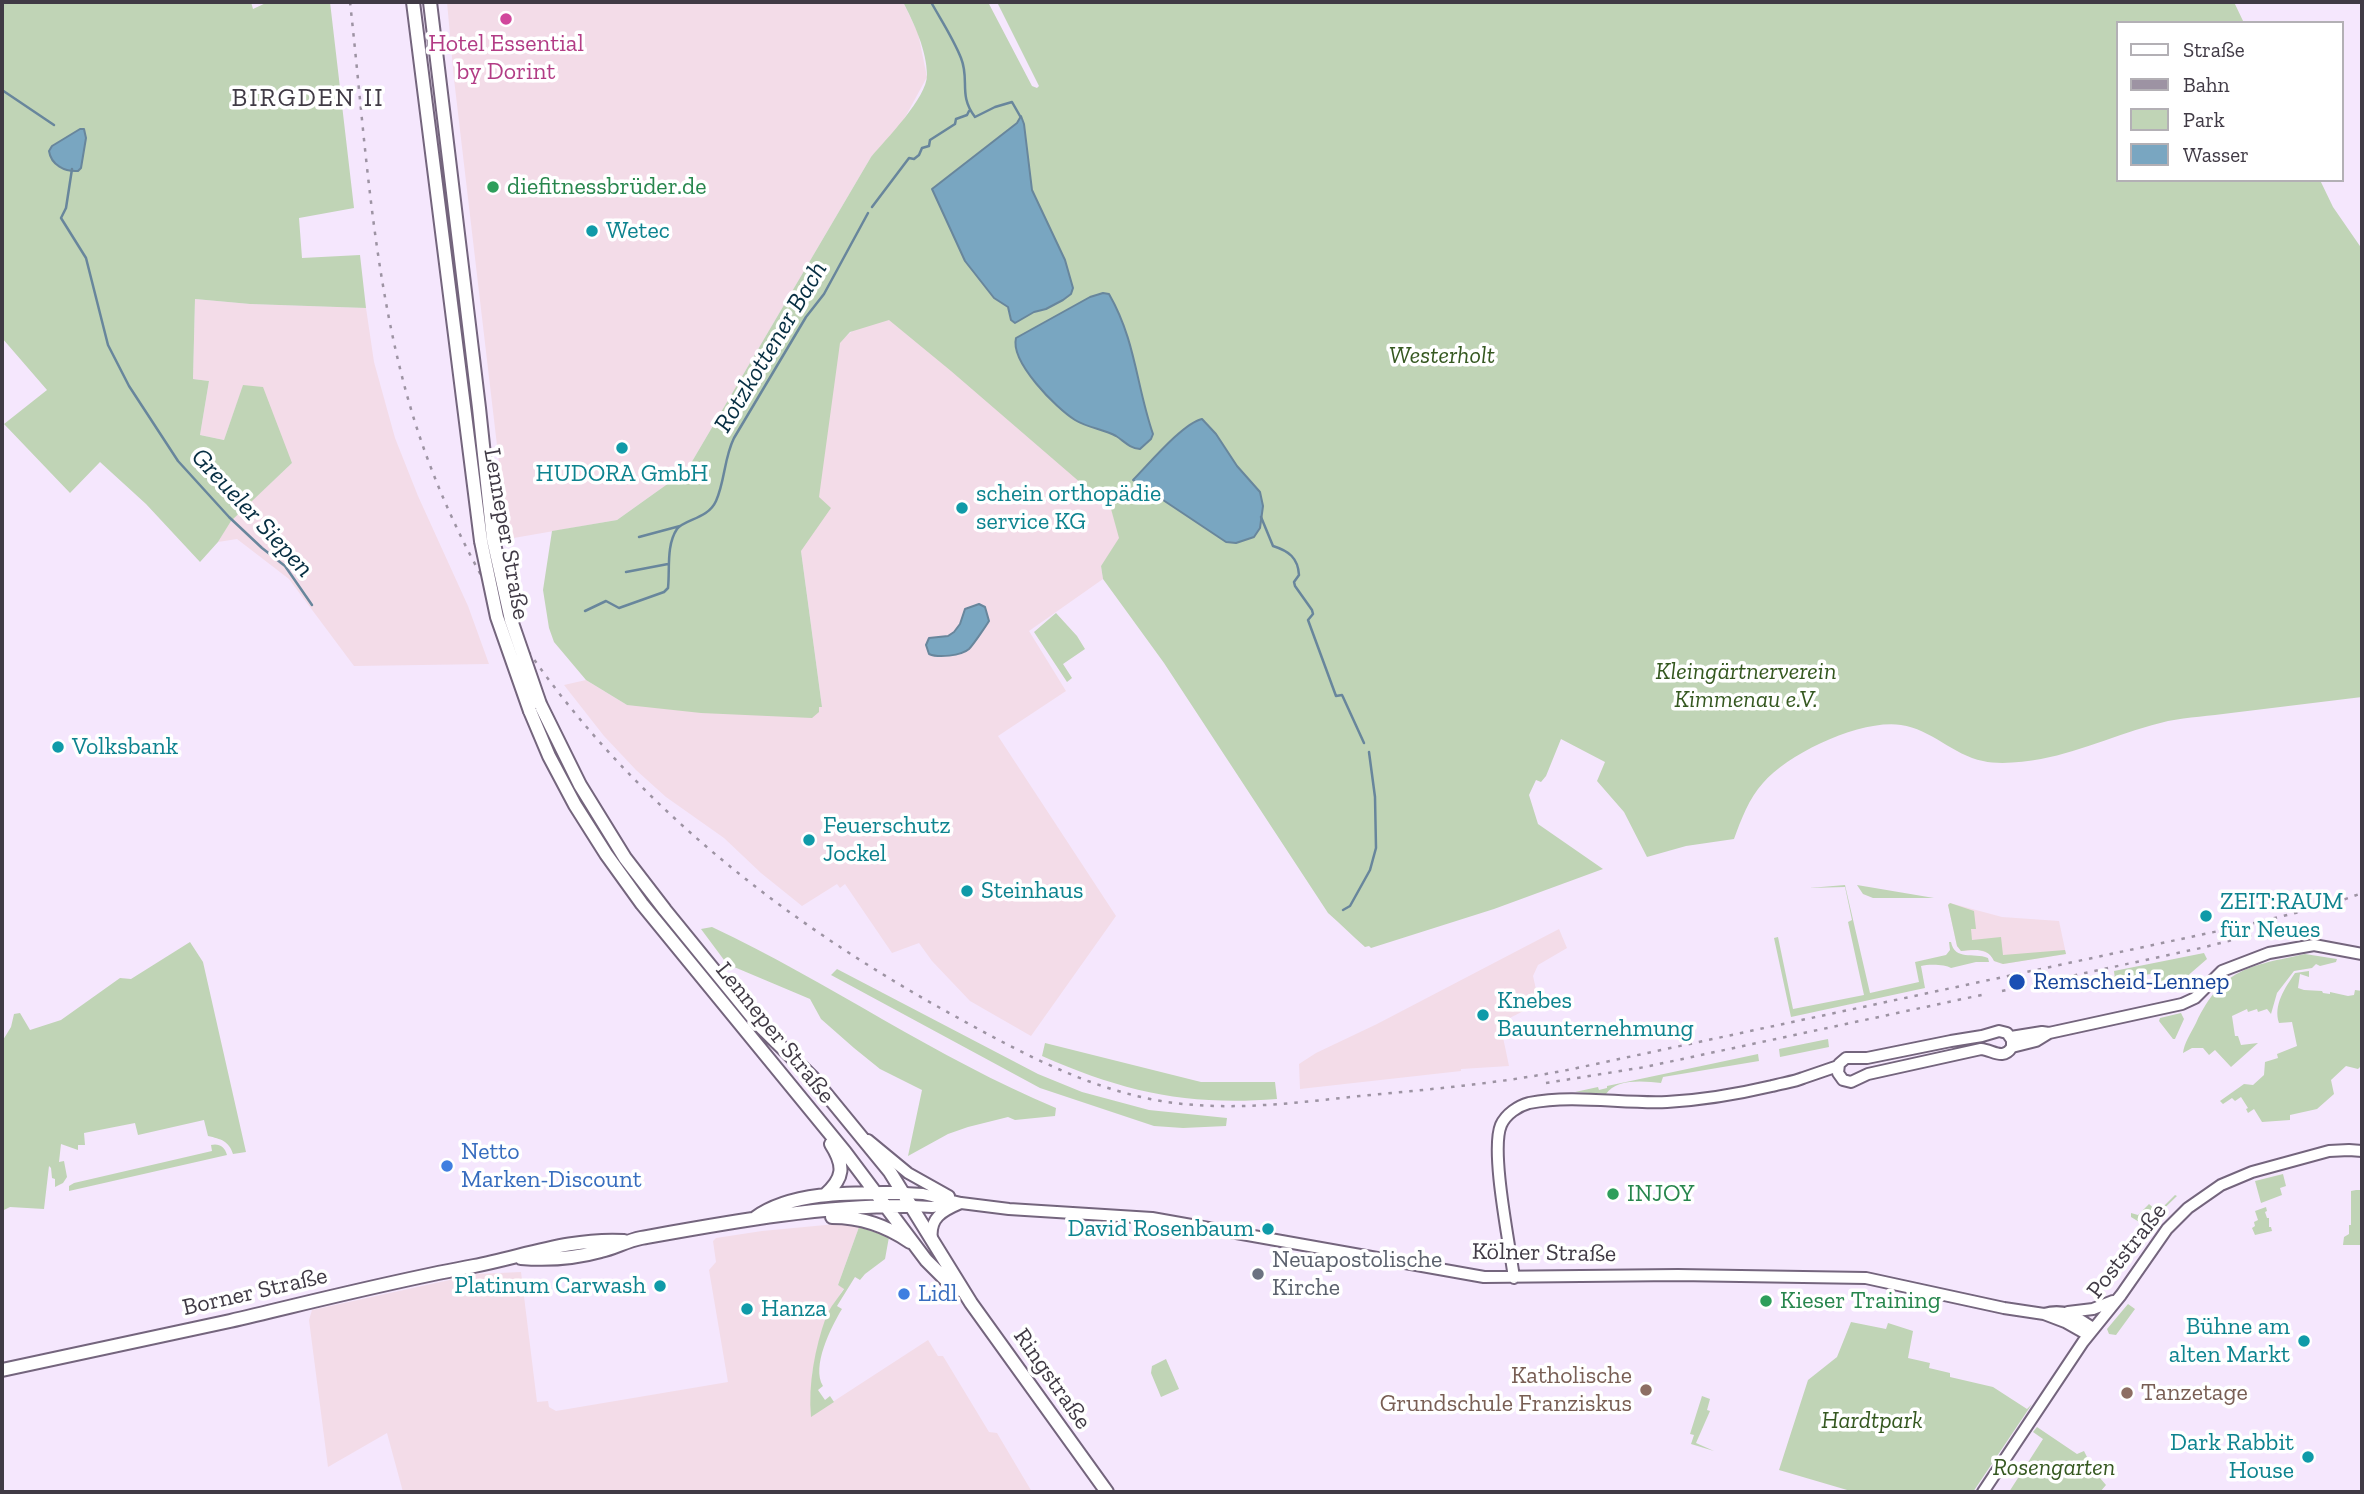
<!DOCTYPE html>
<html>
<head>
<meta charset="utf-8">
<style>
  body { margin:0 }
  #map { position:relative; width:2364px; height:1494px; overflow:hidden; background:#f5e7fd; font-family:"Zilla Slab",serif }
  canvas { display:block }
  .frame { position:absolute; inset:0; border:4px solid #403a45; pointer-events:none }
  .legend { position:absolute; left:2116px; top:21px; width:228px; height:161px; box-sizing:border-box; background:#fff; border:2px solid #b3b0b5; margin:0; padding:9px 12px; list-style:none; font-size:21px; color:#403a45 }
  .legend li { display:flex; align-items:center; gap:14px; height:35px }
  .legend b { width:35px; border:2px solid #b3b0b5 }
</style>
</head>
<body>
<div id="map">
<canvas width="2364" height="1494"></canvas>
<div class="frame"></div>
<ul class="legend">
<li><b style="height:9px;background:#fff"></b>Straße</li>
<li><b style="height:9px;background:#9d93a3"></b>Bahn</li>
<li><b style="height:19px;background:#c0d4b6"></b>Park</li>
<li><b style="height:19px;background:#79a6c1"></b>Wasser</li>
</ul>
</div>
<script>
const ctx = document.querySelector('canvas').getContext('2d');
ctx.lineJoin = 'round';
function paint(path, color) { ctx.fillStyle = color; ctx.fill(path, 'evenodd'); }
function strokePath(path, color, width, dash) { ctx.strokeStyle = color; ctx.lineWidth = width; ctx.lineCap = dash ? 'butt' : 'round'; ctx.setLineDash(dash || []); ctx.stroke(path); }
function label(font, color, halo, rows, align = 'center') {
  ctx.font = font + ' "Zilla Slab",serif'; ctx.lineWidth = 7; ctx.setLineDash([]); ctx.textBaseline = 'middle'; ctx.strokeStyle = halo; ctx.fillStyle = color; for (const [text, x, y, turn = 0] of rows) {
    ctx.save(); ctx.translate(x, y); ctx.rotate((+turn || 0) * Math.PI / 180); ctx.textAlign = isNaN(turn) ? turn : align; if (halo) ctx.strokeText(text, 0, 0); ctx.fillText(text, 0, 0); ctx.restore();
  }
}
const industrial = new Path2D(`
  M447,2H903L918,33L927,77L902,123L871,157L687,470L617,520L508,539L454,79Z
  M195,299L250,304L366,308L374,362L395,438L418,496L468,606L489,664L354,666L289,579L237,539L218,542L230,521L292,463L243,386L224,440L200,435L209,381L193,379Z
  M895,306L1109,501L1120,538L1101,566L1103,579L1029,631L1066,691L998,736L1116,916L1031,1036L970,1001L932,961L919,943L892,953L845,884L840,888L837,884L802,906L761,873L724,838L666,797L636,770L604,736L564,685L586,680L627,705L822,707L801,551L813,492L831,349L857,327Z
  M1950,903L2002,917L2059,921L2066,954L2003,964L1994,961L1990,954L1979,950L1961,951L1957,946L1948,905Z
  M1559,929L1567,948L1538,965L1533,976L1539,1003L1500,1023L1509,1066L1461,1069V1071L1300,1089L1299,1064L1316,1053L1377,1024Z
  M836,1224L859,1227L838,1285L844,1288L827,1315L818,1345L812,1374L811,1416L928,1340L938,1356H943L989,1432L997,1433L1032,1492H403L387,1433L328,1467L309,1320L312,1310L477,1274L521,1272L537,1402L548,1401L549,1407L556,1411L728,1382L709,1270L716,1262L713,1241L716,1238L762,1231Z`);
const green = new Path2D(`
  M2,2H251L253,9L268,2H330L354,208L299,218L302,258L360,255L366,308L250,304L195,299L193,379L209,381L200,435L224,440L243,385L263,387L292,463L231,521L218,542L200,562L146,504L100,462L70,493L4,424L47,390L2,338Z
  M903,2H988L1032,86L1037,88L1039,86L997,2H2234L2244,23H2117V180H2320L2333,207L2362,249V697C2318,702 2275,708 2231,713C2210,716 2188,717 2168,721C2124,731 2084,751 2041,759C2023,762 2000,765 1983,761C1953,755 1931,729 1901,725C1861,719 1789,753 1763,783C1749,798 1741,820 1734,839L1686,846L1647,857L1624,812L1597,781L1605,762L1561,739L1546,776L1541,782L1536,780L1529,795L1538,824L1603,869L1494,909L1371,948L1369,946L1365,947C1352,936 1341,924 1328,913L1164,663L1103,579L1101,566L1119,538L1111,509L951,371L889,320L850,332L840,343L819,497L831,508L801,551L822,707H819V712L812,718L701,713L627,705L586,680L554,642L549,628L543,590L552,531L617,520L687,470L871,157C886,139 927,98 927,75C927,51 914,23 903,2Z
  M1056,613L1077,636L1085,649L1063,664L1072,678L1067,682L1034,632Z
  M1845,885L1870,993L1919,982L1915,962L1946,955L1950,950L1949,942H1951C1955,961 1973,952 1988,958L1989,962H1976L1951,968C1945,964 1928,964 1921,966L1925,988L1791,1017L1774,938L1778,937L1793,1009L1864,995L1848,922L1852,920L1845,887L1809,888Z
  M1857,885L1934,898H1873L1863,894Z
  M1950,903L1974,911L1976,929H1971L1972,940L2001,937L2003,955L2065,950L2066,954L2003,964L1994,961C1988,947 1973,950 1961,951L1957,946L1948,905Z
  M712,927C829,982 936,1058 1056,1108L1055,1116L1015,1120L1008,1117L968,1127L948,1134L908,1156L922,1090L880,1069L854,1048L821,1019L810,999L727,964L701,929Z
  M190,942L203,962L246,1152L233,1154C229,1141 221,1139 208,1136L204,1120L138,1135L135,1123L84,1133L85,1145H78V1150L61,1144L59,1162L64,1161L67,1177L63,1183L55,1187V1179L52,1178L51,1168L49,1166L44,1209L10,1207L2,1211V1032L3,1040L11,1027L14,1014L20,1013L30,1030L61,1020L120,978L131,979Z
  M2204,953L2207,959L2177,985L2172,984V986L2155,990L2152,974L2133,976L2131,972L2128,973L2129,977L2115,980L2114,971Z
  M2305,954L2337,959L2336,962L2320,966L2316,964L2312,968L2294,971L2277,993L2271,1014L2267,1009L2258,1012L2257,1009L2248,1012L2247,1009L2232,1016L2235,1036H2238L2241,1045L2258,1043L2231,1067L2215,1050L2209,1055L2203,1048H2192L2183,1053C2184,1043 2191,1033 2196,1023C2222,968 2250,966 2305,954Z
  M837,969L1038,1074L1082,1092L1149,1110L1227,1118L1226,1126L1183,1128L1154,1126L1040,1088L831,975Z
  M2309,971V977L2300,974L2298,988L2304,990L2322,991L2323,993L2330,994V992L2348,996L2354,995L2355,990L2362,991V1065L2358,1069L2346,1066L2331,1080L2334,1094L2317,1109L2290,1115V1120L2262,1122L2254,1109L2248,1113L2246,1109L2248,1108L2241,1097L2235,1101L2232,1098L2223,1104L2220,1101L2244,1084L2253,1085L2264,1075L2265,1062L2278,1058L2277,1054L2297,1046L2292,1022L2279,1023C2273,1005 2285,988 2295,973Z
  M2181,1013L2184,1019L2175,1039H2173L2159,1021L2160,1018Z
  M1828,1039L1829,1047L1780,1057L1779,1049Z
  M1045,1043L1201,1082H1275L1277,1099C1187,1106 1124,1092 1042,1056Z
  M1758,1054L1759,1061L1663,1077L1661,1083C1645,1081 1616,1078 1606,1094L1575,1092L1598,1087L1599,1090L1607,1088V1086Z
  M211,1145C219,1143 225,1147 227,1155L69,1191V1186L74,1183L212,1151Z
  M2283,1174L2286,1186L2280,1188L2282,1195L2261,1203L2255,1181Z
  M2356,1190H2362V1245H2343L2344,1237L2349,1234V1225H2351V1191Z
  M2175,1195L2177,1196L2146,1226L2131,1217V1213L2138,1215L2149,1204L2158,1212Z
  M2266,1207L2267,1211L2265,1212L2267,1218H2269V1227H2271L2272,1231L2255,1235L2252,1228L2255,1226L2254,1222L2258,1220L2255,1211Z
  M859,1227L889,1237L885,1259L865,1274L860,1280L855,1277L837,1306L842,1309C831,1327 811,1367 823,1386L818,1390L825,1400L830,1396L834,1402L811,1417C808,1384 815,1348 826,1317C830,1307 838,1298 844,1289L838,1285Z
  M2128,1304L2135,1309L2116,1335L2109,1334L2107,1329Z
  M1851,1322L1886,1329L1888,1323L1913,1331L1908,1358L1930,1363L1929,1368L1950,1373V1377L1993,1387L2027,1409L2032,1404L1973,1492H1854L1779,1470L1808,1380L1837,1357Z
  M1166,1359L1179,1389L1161,1397L1151,1373L1152,1366Z
  M1702,1396L1710,1399L1707,1410L1710,1411L1696,1443L1714,1451L1691,1444L1694,1435L1690,1434Z
  M2037,1427L2077,1454L2084,1451L2094,1471L2106,1485L2100,1492H2009L2043,1439L2033,1432Z`);
const water = new Path2D(`
  M1021,116L1024,124L1032,190L1065,260L1073,288L1071,294L1063,300L1046,309L1034,312L1015,323L1011,320L1008,307L994,298L965,261L932,189L1017,123Z
  M80,129H84L86,138L81,168L78,171C65,172 51,165 49,151L52,146Z
  M1103,293L1109,294C1136,341 1136,385 1153,434L1151,439L1140,449C1129,448 1124,441 1116,436C1103,429 1088,428 1075,420C1056,408 1010,362 1016,338L1090,297Z
  M1202,419L1216,434L1237,466L1260,492L1263,506L1260,528L1254,537L1236,543L1226,542L1133,480C1148,465 1183,423 1202,419Z
  M979,604L985,607L989,621C986,626 973,645 969,649C961,656 938,658 929,654L926,645L929,638L948,636L954,632L960,624L965,609Z`);
const stream = new Path2D(`
  M931,2C941,20 953,38 961,58C970,80 958,95 975,117L995,107L1012,102L1020,116
  M2,90L54,125
  M72,169L66,208L61,218L86,258L108,345L129,386L178,461L229,517L262,548L285,566L312,605
  M872,207L909,158L914,159L919,155L922,148L929,146L930,140L955,124L956,119L967,115L969,111
  M1261,517L1273,546C1289,551 1298,558 1299,575L1294,582L1295,586L1312,610L1313,614L1308,620L1336,696L1342,695L1343,697L1364,743
  M639,537L680,526
  M626,572L668,564
  M585,611L606,601L619,608L664,592L668,588C670,570 666,545 677,529C685,519 708,519 716,501C725,481 724,458 734,438L806,317L824,294L868,213
  M1343,910L1350,906L1370,870L1376,848L1375,797L1369,752`);
const tertiary = new Path2D(`
  M1999,1031L2007,1033L2012,1040V1047C2003,1061 1993,1050 1981,1049L1868,1074L1851,1082L1843,1080L1838,1073L1839,1064L1846,1058H1867L1951,1041L1982,1036Z
  M2011,1037L2042,1032L2049,1033
  M2012,1047L2036,1041L2049,1033L2182,1004L2195,998L2222,971L2269,953L2314,945L2362,954
  M868,1140L908,1173L949,1196
  M904,1193L923,1194L961,1203L1009,1209L1152,1218L1484,1277L1678,1275L1866,1278L2004,1308L2044,1314L2065,1322L2088,1335
  M912,1206L932,1207L951,1204
  M932,1240C929,1218 942,1211 961,1203
  M1514,1278C1510,1246 1490,1151 1501,1125C1506,1114 1518,1106 1529,1103C1574,1094 1622,1104 1667,1102C1703,1100 1738,1094 1772,1086C1782,1083 1794,1082 1803,1078C1815,1074 1826,1070 1838,1066
  M2068,1312L2093,1309L2113,1301
  M2044,1314C2065,1308 2076,1317 2093,1328
  M1983,1492L2083,1342L2121,1295L2167,1229L2188,1208L2221,1185L2252,1172L2329,1151L2349,1150L2362,1151`);
const primary = new Path2D(`
  M413,2L481,541
  M430,2L479,408L493,539
  M540,704L580,785L625,858L665,910L757,1023L813,1078L890,1172L971,1303L1107,1492
  M530,711L549,756L575,805L606,854L642,904L845,1152L926,1260L948,1282L963,1291
  M825,1195C844,1178 845,1166 831,1144
  M832,1217C860,1217 887,1226 910,1242
  M755,1218C793,1190 858,1193 904,1193
  M521,1258C546,1260 576,1258 601,1251C615,1248 626,1241 641,1238C730,1222 821,1205 912,1206
  M2,1370C78,1353 154,1338 230,1321C311,1302 392,1281 474,1266C525,1256 570,1238 624,1241`);
const rail = new Path2D(`
  M350,2C367,154 374,316 428,460C522,711 721,887 951,1014C1018,1051 1085,1088 1161,1101C1227,1112 1294,1103 1360,1096C1433,1089 1505,1083 1577,1068L2242,926L2332,904L2362,893
  M2002,991L2201,948L2299,923
  M1546,1083L1645,1067L1986,994`);
const primaryBridge = new Path2D(`
  M493,539L511,620L540,704
  M481,541L497,617L530,711`);
const markers = [
  [506,19,7,"#d1479c"],
  [493,187,7,"#2e9e5b"],
  [592,231,7,"#0f9aa8"],
  [622,448,7,"#0f9aa8"],
  [962,508,7,"#0f9aa8"],
  [58,747,7,"#0f9aa8"],
  [809,840,7,"#0f9aa8"],
  [967,891,7,"#0f9aa8"],
  [2206,916,7,"#0f9aa8"],
  [2017,982,9,"#1a4fb4"],
  [1483,1015,7,"#0f9aa8"],
  [447,1166,7,"#3f7fe0"],
  [1613,1194,7,"#2e9e5b"],
  [1268,1229,7,"#0f9aa8"],
  [1258,1274,7,"#6b7280"],
  [660,1286,7,"#0f9aa8"],
  [904,1294,7,"#3f7fe0"],
  [1766,1301,7,"#2e9e5b"],
  [747,1309,7,"#0f9aa8"],
  [2304,1341,7,"#0f9aa8"],
  [1646,1390,7,"#8d6e63"],
  [2127,1393,7,"#8d6e63"],
  [2308,1457,7,"#0f9aa8"]
];
const hotelNames = [
  ["Hotel Essential",506,44],
  ["by Dorint",506,72]
];
const leisureNames = [
  ["diefitnessbrüder.de",507,187],
  ["INJOY",1627,1194],
  ["Kieser Training",1780,1301]
];
const cultureNames = [
  ["Wetec",606,231],
  ["HUDORA GmbH",622,474,"center"],
  ["schein orthopädie",976,494],
  ["service KG",976,522],
  ["Volksbank",72,747],
  ["Feuerschutz",823,826],
  ["Jockel",823,854],
  ["Steinhaus",981,891],
  ["ZEIT:RAUM",2220,902],
  ["für Neues",2220,930],
  ["Knebes",1497,1001],
  ["Bauunternehmung",1497,1029],
  ["David Rosenbaum",1254,1229,"right"],
  ["Platinum Carwash",646,1286,"right"],
  ["Hanza",761,1309],
  ["Bühne am",2290,1327,"right"],
  ["alten Markt",2290,1355,"right"],
  ["Dark Rabbit",2294,1443,"right"],
  ["House",2294,1471,"right"]
];
const parkNames = [
  ["Westerholt",1442,356],
  ["Kleingärtnerverein",1746,672],
  ["Kimmenau e.V.",1746,700],
  ["Hardtpark",1872,1421],
  ["Rosengarten",2054,1468]
];
const streetNames = [
  ["Lenneper Straße",506,534,80],
  ["Lenneper Straße",775,1033,51],
  ["Poststraße",2127,1251,-52],
  ["Kölner Straße",1544,1253,1],
  ["Borner Straße",255,1292,-13],
  ["Ringstraße",1052,1379,55]
];
const transitNames = [
  ["Remscheid-Lennep",2033,982]
];
const shopNames = [
  ["Netto",461,1152],
  ["Marken-Discount",461,1180],
  ["Lidl",918,1294]
];
const worshipNames = [
  ["Neuapostolische",1272,1260],
  ["Kirche",1272,1288]
];
const educationNames = [
  ["Katholische",1632,1376],
  ["Grundschule Franziskus",1632,1404],
  ["Tanzetage",2141,1393,"left"]
];
const neighbourhoodNames = [
  ["BIRGDEN II",308,99]
];
const waterNames = [
  ["Rotzkottener Bach",771,347,-59],
  ["Greueler Siepen",252,513,47]
];
paint(industrial, '#f3dce8');
paint(green, '#c0d4b6');
paint(water, '#79a6c1');
strokePath(water, '#68869c', 2);
strokePath(stream, '#68869c', 2.5);
strokePath(tertiary, '#74657d', 14);
strokePath(primary, '#74657d', 16);
strokePath(tertiary, '#fff', 10);
strokePath(primary, '#fff', 12);
strokePath(rail, '#9d93a3', 2.5, [3.5, 7]);
strokePath(primaryBridge, '#74657d', 16, []);
strokePath(primaryBridge, '#fff', 12);
for (const [x, y, r, color] of markers) { const dot = new Path2D(); dot.arc(x, y, r, 0, 2 * Math.PI); ctx.fillStyle = color; ctx.fill(dot); strokePath(dot, '#fff', 2.5); }
label('24px', '#b23c85', '#fff', hotelNames);
label('24px', '#27864d', '#fff', leisureNames, 'left');
label('24px', '#0d838f', '#fff', cultureNames, 'left');
label('italic 24px', '#355820', '#fff', parkNames);
label('24px', '#403a45', '#fff', streetNames);
label('24px', '#164399', '#fff', transitNames, 'left');
label('24px', '#366cbe', '#fff', shopNames, 'left');
label('24px', '#5b616d', '#fff', worshipNames, 'left');
label('24px', '#785e54', '#fff', educationNames, 'right');
ctx.letterSpacing = '2px';
label('26px', '#403a45', '#fff', neighbourhoodNames);
ctx.letterSpacing = '0px';
label('italic 26px', '#062e42', '#fff', waterNames);
</script>
</body>
</html>
